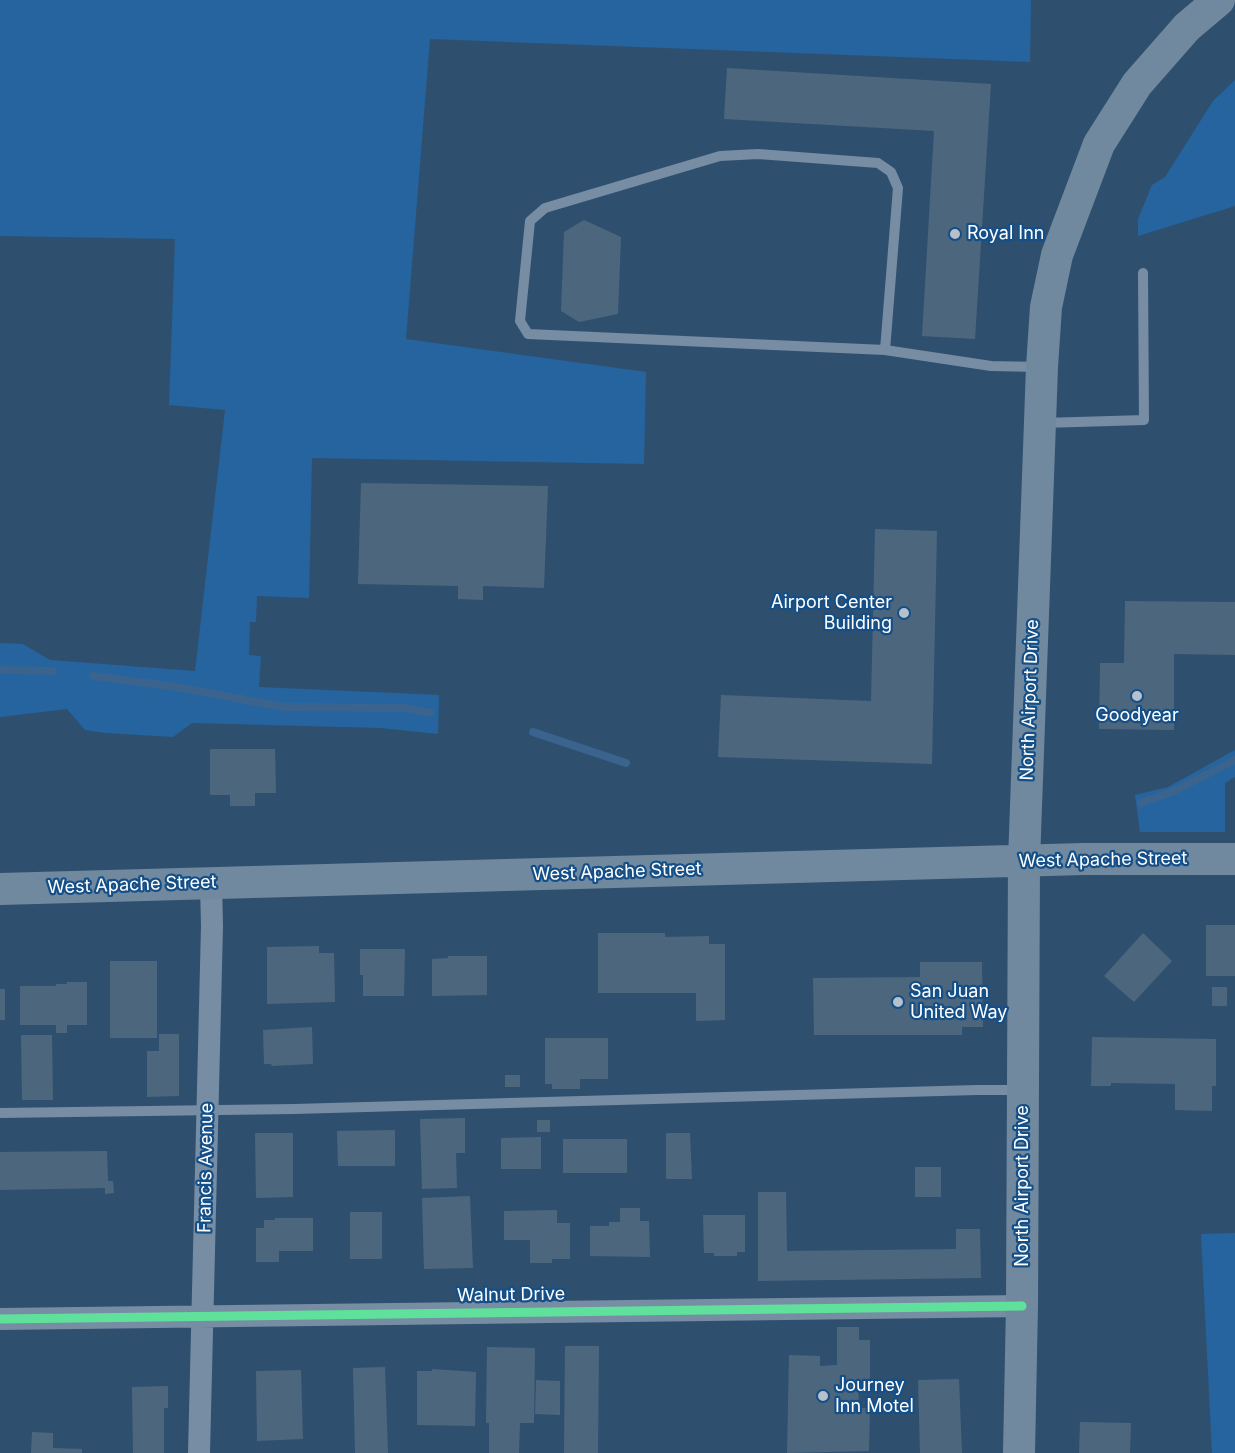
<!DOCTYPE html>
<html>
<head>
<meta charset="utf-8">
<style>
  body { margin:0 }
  canvas { display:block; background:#2f4f6e }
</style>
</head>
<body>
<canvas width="1235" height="1453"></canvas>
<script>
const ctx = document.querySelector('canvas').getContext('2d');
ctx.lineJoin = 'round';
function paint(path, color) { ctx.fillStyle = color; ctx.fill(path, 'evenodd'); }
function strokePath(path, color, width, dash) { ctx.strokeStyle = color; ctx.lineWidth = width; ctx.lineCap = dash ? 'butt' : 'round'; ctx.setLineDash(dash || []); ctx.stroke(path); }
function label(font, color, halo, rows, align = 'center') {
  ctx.font = font + ' Inter,sans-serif'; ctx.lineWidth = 4.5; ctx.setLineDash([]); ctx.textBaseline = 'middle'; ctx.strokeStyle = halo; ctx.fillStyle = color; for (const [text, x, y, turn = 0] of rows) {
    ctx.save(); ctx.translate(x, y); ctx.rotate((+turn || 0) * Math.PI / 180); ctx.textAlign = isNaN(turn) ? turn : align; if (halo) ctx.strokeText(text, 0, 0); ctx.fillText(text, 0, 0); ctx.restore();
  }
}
const green = new Path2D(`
  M0,0H1031L1030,62L430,39L406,339L646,372L644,464L312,458L309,598L257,596L256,622H250L249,655L261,656L259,687L439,695L438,734L380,728L192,723L173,737L105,733L85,730L67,709L0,717V643L23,644L50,660L195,671L225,410L169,405L175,239L0,236Z
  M1235,80V206L1138,236V219L1152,185L1165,177L1213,101Z
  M1235,750V777L1225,783V832H1140L1135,795L1168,787Z
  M1235,1233V1453H1212L1201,1234Z`);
const stream = new Path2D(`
  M0,670L53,671
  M93,676L176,687L284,707L405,708L430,713
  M533,732L626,763
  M1141,803L1174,791L1235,760`);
const building = new Path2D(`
  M727,68L991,84L975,339L922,336L934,131L724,119Z
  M584,220L621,237L618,314L579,322L561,311L564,232Z
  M361,483L548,486L544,588L483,586V600L458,599V586L358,584Z
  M875,529L937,531L932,764L718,757L721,695L871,701Z
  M1125,601L1235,602V655L1174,654V730L1099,729L1100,663H1124Z
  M210,749H275L276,793H255V806H230V795H210Z
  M1206,925H1235V976H1206Z
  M598,933H665V937L709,936V944H725V1020L696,1021V993H598Z
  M1143,933L1172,961L1134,1002L1104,976Z
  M319,946V953H334L335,1002L267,1004V947Z
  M360,949H405L404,996H363V975H360Z
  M448,956H487V995L432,996V959L448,958Z
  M110,961H157V1038H110Z
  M920,962H982L983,1027H962V1035H814L813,978L920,977Z
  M67,982H87V1025H67V1033H56V1025H20V986H56V984H67Z
  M1212,987H1227V1006H1212Z
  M0,989H5V1020H0Z
  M312,1027L313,1064L272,1066L271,1064H264L263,1030Z
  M159,1034H179V1096L147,1097V1051H159Z
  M21,1035H52L53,1100H22Z
  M1092,1037L1216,1039V1086H1212V1111L1175,1110V1084L1111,1083V1086H1091Z
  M545,1038H608V1079H580V1089H552V1084H545Z
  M505,1075H520V1087H505Z
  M465,1118V1153H456L457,1188L422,1189L420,1119Z
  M537,1120H550V1132H537Z
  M395,1130V1166H338L337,1131Z
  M255,1133H293V1197L256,1198Z
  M666,1133H690L692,1179H666Z
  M541,1137V1169H501V1138Z
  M563,1139H627V1173H563Z
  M107,1151L108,1181H113L114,1193L105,1194V1188L0,1190V1152Z
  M915,1167H941V1197H915Z
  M758,1192H786L787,1251L956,1249V1229H980L981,1278L758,1281Z
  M470,1196L473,1268L424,1269L422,1198Z
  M620,1208H640V1221H649L650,1257L590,1256V1226H609V1222H620Z
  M557,1210V1223H570V1259H552V1263H530V1240H504V1211Z
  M350,1212H382V1259H350Z
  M703,1215H745V1252H737V1256H714V1253H704Z
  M275,1218H313V1251H279V1262H256V1228H264V1220H275Z
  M837,1327H859V1340H870V1384H858L859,1408H870L869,1451L787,1453L789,1355L820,1356V1366L837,1365Z
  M565,1346H599L598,1453H564Z
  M487,1347L535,1348L534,1423H520L519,1453H489V1423H486Z
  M385,1367L388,1453H355L353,1368Z
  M432,1369L476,1372L475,1426L417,1425V1371H432Z
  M301,1370L303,1439L257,1441L256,1371Z
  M959,1379L962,1453H920L918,1380Z
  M536,1380L560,1381V1415L535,1414Z
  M168,1386V1408H164V1453H133L132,1387Z
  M1080,1422L1131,1423L1130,1453H1079Z
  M32,1432L53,1433V1448L82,1449V1453H31Z`);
const lane = new Path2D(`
  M885,350L898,188L891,172L878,163L758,154L720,156L545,208L530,221L520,321L528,334L885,350L991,366L1038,367
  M1043,423L1144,420L1143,273
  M0,1113L294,1109L977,1090H1020`);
const street = new Path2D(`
  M0,1319L1022,1306
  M199,1453L212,926L211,883`);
const secondary = new Path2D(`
  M0,889L1084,859H1235
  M1019,1453L1022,1306L1024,861L1042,367L1046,307L1057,255L1099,144L1137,84L1187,27L1219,0`);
const cycleway = new Path2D(`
  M0,1319L1022,1306`);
const markers = [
  [955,234,6,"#b6c1cc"],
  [904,613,6,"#b6c1cc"],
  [1137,696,6,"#b6c1cc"],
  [898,1002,6,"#b6c1cc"],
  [823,1396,6,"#b6c1cc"]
];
const poiNames = [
  ["Royal Inn",967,234],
  ["Airport Center",892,603,"right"],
  ["Building",892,624,"right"],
  ["Goodyear",1137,716,"center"],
  ["San Juan",910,992],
  ["United Way",910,1013],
  ["Journey",835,1386],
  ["Inn Motel",835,1407]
];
const streetNames = [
  ["North Airport Drive",1030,700,-88],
  ["West Apache Street",1103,860,-1],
  ["West Apache Street",617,872,-2],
  ["West Apache Street",132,885,-2],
  ["Francis Avenue",206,1168,-89],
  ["North Airport Drive",1023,1186,-90],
  ["Walnut Drive",511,1295,-1]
];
paint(green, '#25649e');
strokePath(stream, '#3a648d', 8);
paint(building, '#4c667e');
strokePath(lane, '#768da4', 10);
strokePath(street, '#768da4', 22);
strokePath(secondary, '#71899f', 32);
strokePath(cycleway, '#60e19b', 9);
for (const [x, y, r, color] of markers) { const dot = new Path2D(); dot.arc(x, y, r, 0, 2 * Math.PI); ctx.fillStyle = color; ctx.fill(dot); strokePath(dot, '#154f88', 2); }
label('18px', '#fff', '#154f88', poiNames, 'left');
label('18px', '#fff', '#154f88', streetNames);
</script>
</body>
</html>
